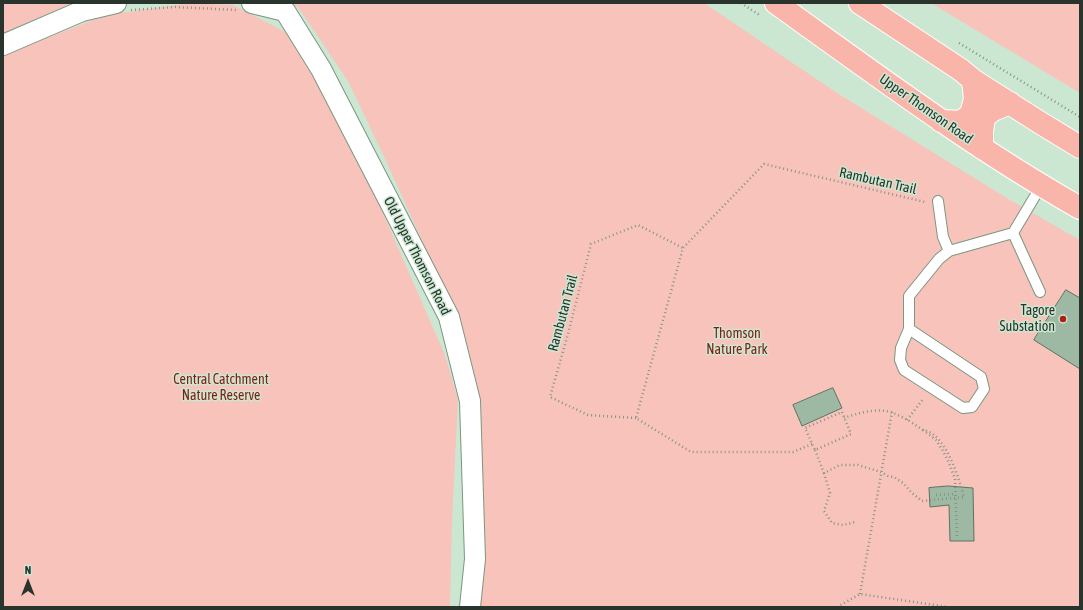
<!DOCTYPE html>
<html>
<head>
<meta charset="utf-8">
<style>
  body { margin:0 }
  #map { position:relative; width:1083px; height:610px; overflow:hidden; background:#cce7d1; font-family:"Asap Condensed",sans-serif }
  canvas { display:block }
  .frame { position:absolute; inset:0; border:4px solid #29342c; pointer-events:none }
  .north { position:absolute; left:8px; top:562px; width:40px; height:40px; -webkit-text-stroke:3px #cce7d1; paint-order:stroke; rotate:0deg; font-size:11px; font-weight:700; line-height:16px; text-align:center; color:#29342c }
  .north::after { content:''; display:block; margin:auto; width:14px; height:18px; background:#29342c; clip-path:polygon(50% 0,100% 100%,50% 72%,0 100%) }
</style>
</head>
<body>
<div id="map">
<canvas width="1083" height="610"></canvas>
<div class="frame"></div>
<div class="north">N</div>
</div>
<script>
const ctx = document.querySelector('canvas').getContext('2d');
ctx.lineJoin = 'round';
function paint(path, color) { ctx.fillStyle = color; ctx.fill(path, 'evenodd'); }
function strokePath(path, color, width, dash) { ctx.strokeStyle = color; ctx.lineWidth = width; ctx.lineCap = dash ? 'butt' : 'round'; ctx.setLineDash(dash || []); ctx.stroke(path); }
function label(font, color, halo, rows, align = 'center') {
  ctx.font = font + ' "Asap Condensed",sans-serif'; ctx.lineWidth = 3; ctx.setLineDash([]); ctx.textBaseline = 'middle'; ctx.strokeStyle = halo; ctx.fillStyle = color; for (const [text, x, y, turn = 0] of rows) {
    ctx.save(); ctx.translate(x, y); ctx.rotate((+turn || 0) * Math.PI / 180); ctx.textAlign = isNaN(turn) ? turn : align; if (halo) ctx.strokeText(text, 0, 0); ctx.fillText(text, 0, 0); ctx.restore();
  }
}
const green = new Path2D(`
  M3,3H73L3,33Z
  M191,3L233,5L297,38L323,76L445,355L458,400L452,521L450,607H3V55L106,15Z
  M282,3H704L837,93L1010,200L1080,240V607H480L485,558L478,397L453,310L388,165L348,81L298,7Z
  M931,3H1080V93Z`);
const building = new Path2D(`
  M1066,290L1080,298V369L1034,340Z
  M833,388L842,408L802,426L793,405Z
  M948,486L973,488L974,541H950L949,505L930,507L929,488Z`);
const path = new Path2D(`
  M741,3L761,16
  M131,10L175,7L236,10
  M959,43L1080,117
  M842,412L851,434L815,450L805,428Z
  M636,418L588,415L550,397L568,334L591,244L638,225L683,248
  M907,420L924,398
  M812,444L793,452H691L636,418L683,248L764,164L925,202
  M815,450L824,473L840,465H858L881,472L888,476L894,477L903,483L912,493L922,501L964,497C959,479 946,433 923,430C914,424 904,417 893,413C879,407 858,413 844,418
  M824,473L830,493L824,511L832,523L843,525L855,522
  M936,495L956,494
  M860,594L892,412
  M837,607L860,594L948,607`);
const service = new Path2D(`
  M938,201L943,237L949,251
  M1040,292L1013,233L1041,186
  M909,329L981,377L984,389L972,407L963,408L904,370L900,360L901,348L909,329V296L939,259L949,251L1013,233`);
const minor = new Path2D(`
  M252,3L285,11L321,69L449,317L470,401L475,559L470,607
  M3,45L82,11L116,3`);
const primary = new Path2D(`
  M776,3C875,74 974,148 1080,208
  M860,3L961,70L973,80L1039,122L1080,147
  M941,121L961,122L971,114L975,99L973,80
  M982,148V132L984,117L993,110L1010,103`);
const pathBridge = new Path2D(`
  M923,430L936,440L943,451L949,463L955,479L957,538`);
const markers = [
  [1063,319,4,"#ae1f10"]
];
const streetNames = [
  ["Upper Thomson Road",926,109,35],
  ["Rambutan Trail",878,181,13],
  ["Old Upper Thomson Road",417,256,63],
  ["Rambutan Trail",563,313,-75]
];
const poiNames = [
  ["Tagore",1055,311],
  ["Substation",1055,327]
];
const parkNames = [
  ["Thomson",737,334],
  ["Nature Park",737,350],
  ["Central Catchment",221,380],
  ["Nature Reserve",221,396]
];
paint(green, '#f8c3ba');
paint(building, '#9eb9a3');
strokePath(building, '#5b7460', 1);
strokePath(service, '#7c9681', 12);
strokePath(minor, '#7c9681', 22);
strokePath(primary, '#fff', 24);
strokePath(path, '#829586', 2.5, [1, 3]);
strokePath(service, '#fff', 10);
strokePath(minor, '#fff', 20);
strokePath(primary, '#fab5aa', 22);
strokePath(pathBridge, '#829586', 2.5, [1, 3]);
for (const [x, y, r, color] of markers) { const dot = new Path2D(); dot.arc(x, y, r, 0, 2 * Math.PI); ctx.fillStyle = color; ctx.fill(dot); strokePath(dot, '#cce7d1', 1.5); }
label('14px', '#29342c', '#cce7d1', streetNames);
label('14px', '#29342c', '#cce7d1', poiNames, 'right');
label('14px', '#811e13', '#cce7d1', parkNames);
</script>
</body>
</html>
